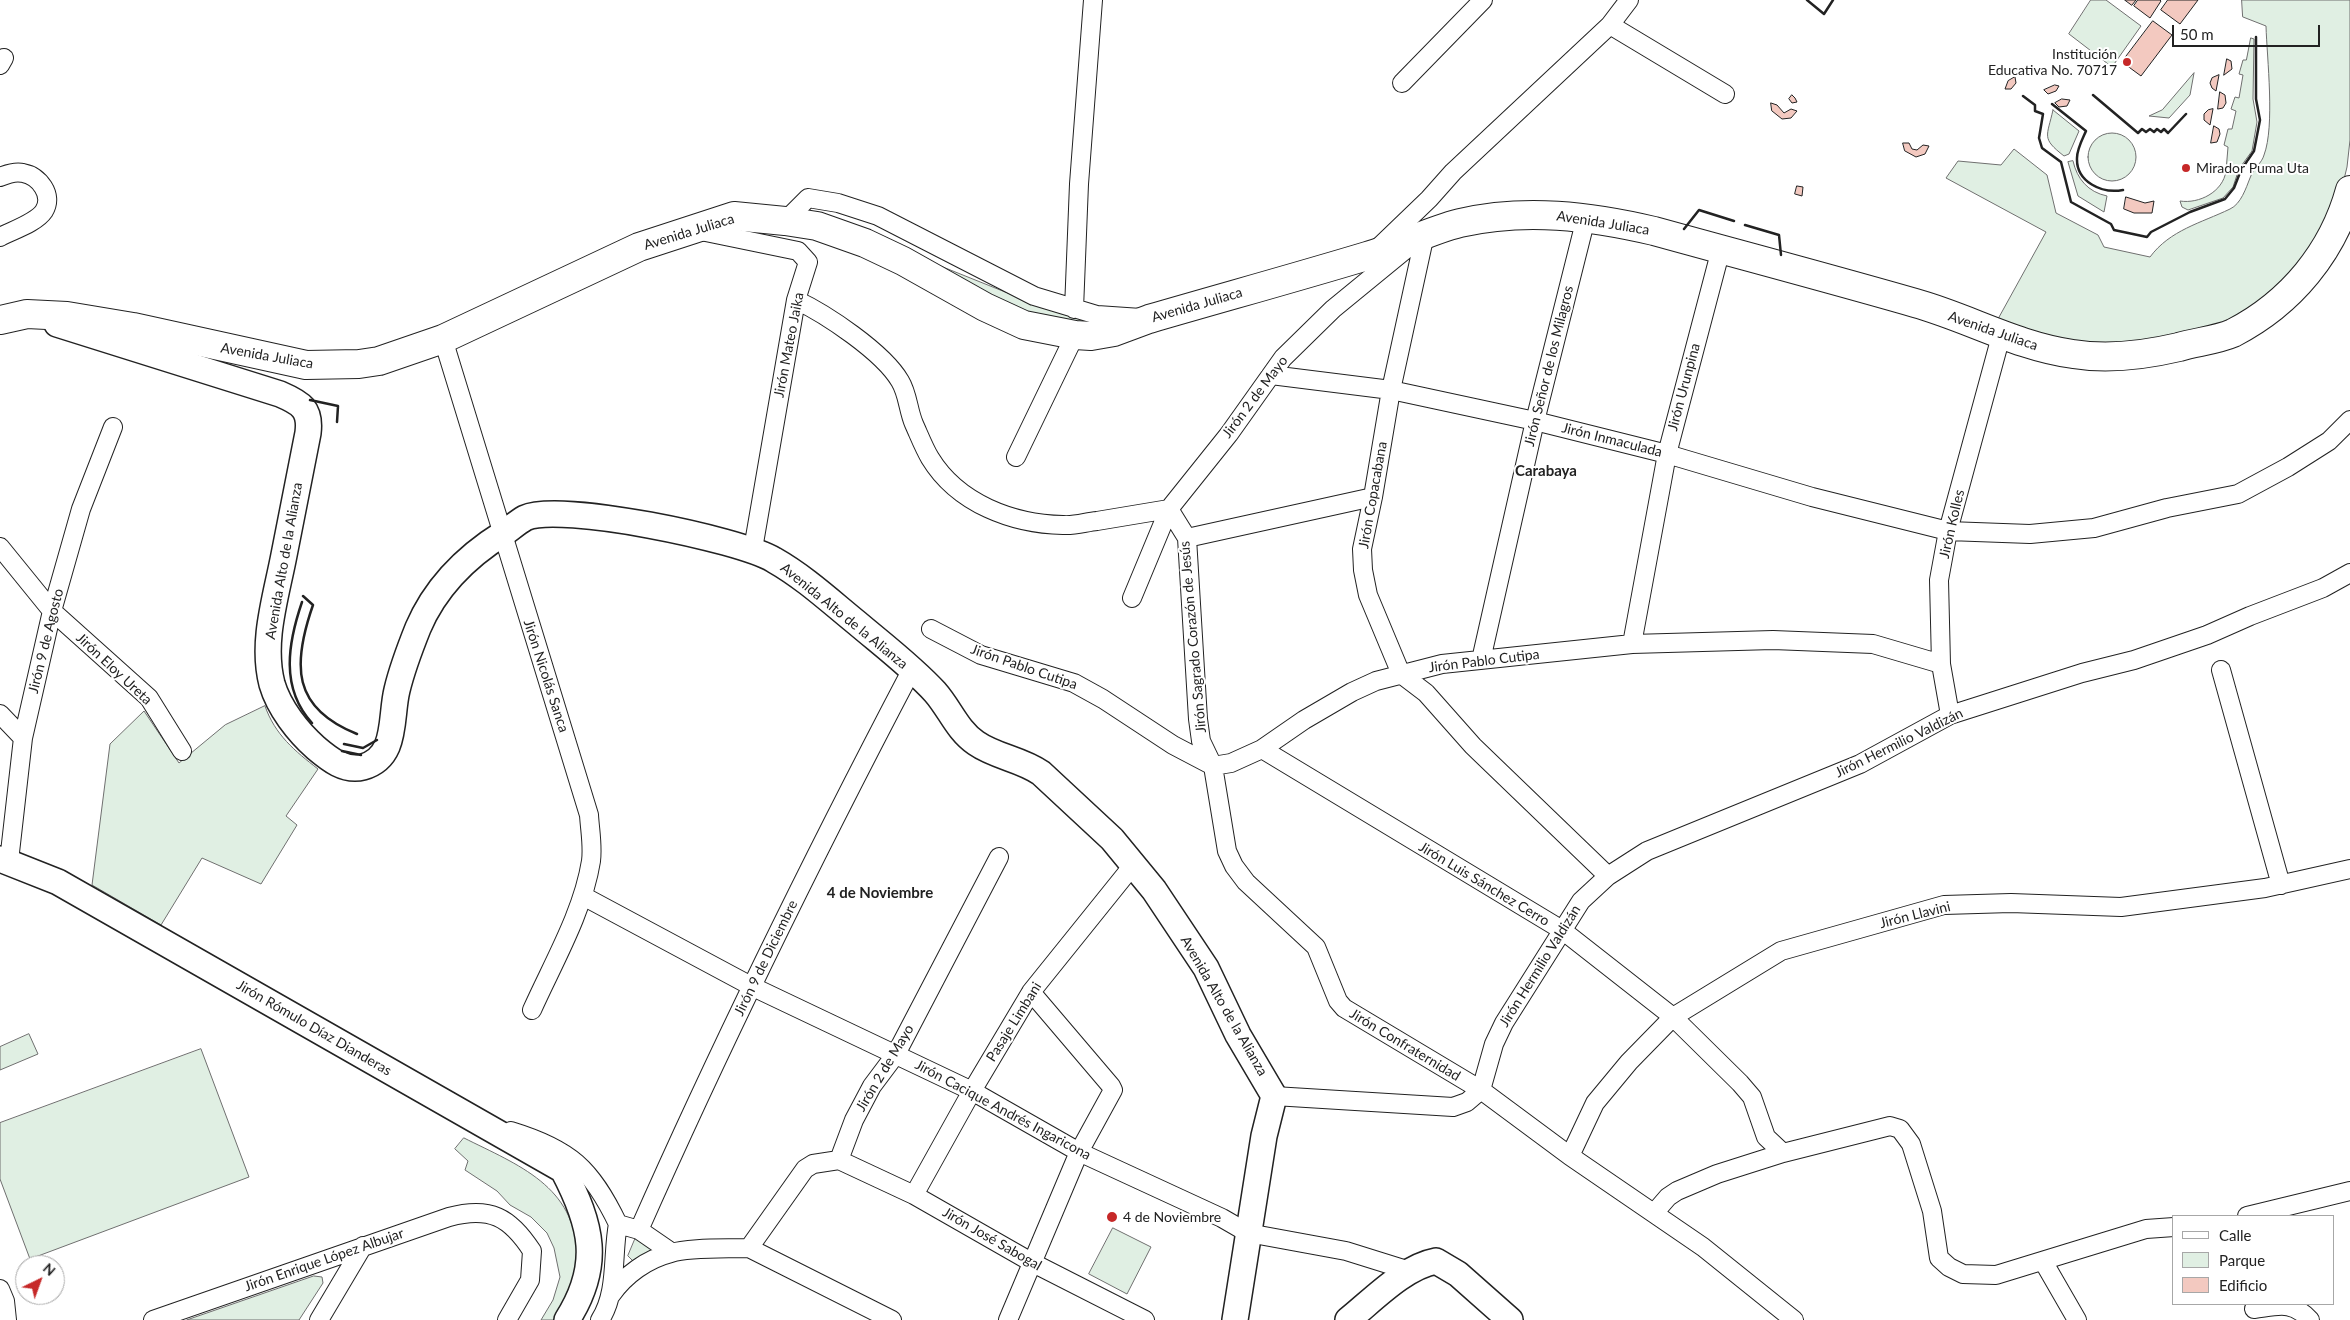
<!DOCTYPE html>
<html>
<head>
<meta charset="utf-8">
<style>
  body { margin:0 }
  #map { position:relative; width:2350px; height:1320px; overflow:hidden; background:#fff; font-family:Lato,sans-serif }
  canvas { display:block }
  .legend { position:absolute; left:2172px; top:1215px; width:162px; height:90px; box-sizing:border-box; background:#fff; border:1px solid #a7a7a7; margin:0; padding:6px 9px; list-style:none; font-size:15px; color:#222 }
  .legend li { display:flex; align-items:center; gap:10px; height:25px }
  .legend b { width:25px; border:1px solid #a7a7a7 }
  .north { position:absolute; left:15px; top:1255px; width:50px; height:50px; box-sizing:border-box; background:#fff; border:1px solid #a7a7a7; border-radius:50%; rotate:42deg; font-size:14px; font-weight:700; line-height:20px; text-align:center; color:#222 }
  .north::after { content:''; display:block; margin:auto; width:18px; height:22px; background:#c62828; clip-path:polygon(50% 0,100% 100%,50% 72%,0 100%) }
  .scale { position:absolute; left:2172px; top:25px; width:148px; height:22px; box-sizing:border-box; border:2px solid #222; border-top:0; padding-left:6px; font-size:15px; line-height:18px; white-space:nowrap; color:#222; -webkit-text-stroke:4px #fff; paint-order:stroke }
</style>
</head>
<body>
<div id="map">
<canvas width="2350" height="1320"></canvas>
<ul class="legend">
<li><b style="height:6px;background:#fff"></b>Calle</li>
<li><b style="height:14px;background:#e0efe3"></b>Parque</li>
<li><b style="height:14px;background:#f3c9c0"></b>Edificio</li>
</ul>
<div class="north">N</div>
<div class="scale">50 m</div>
</div>
<script>
const ctx = document.querySelector('canvas').getContext('2d');
ctx.lineJoin = 'round';
function paint(path, color) { ctx.fillStyle = color; ctx.fill(path, 'evenodd'); }
function strokePath(path, color, width, dash) { ctx.strokeStyle = color; ctx.lineWidth = width; ctx.lineCap = dash ? 'butt' : 'round'; ctx.setLineDash(dash || []); ctx.stroke(path); }
function label(font, color, halo, rows, align = 'center') {
  ctx.font = font + ' Lato,sans-serif'; ctx.lineWidth = 4; ctx.setLineDash([]); ctx.textBaseline = 'middle'; ctx.strokeStyle = halo; ctx.fillStyle = color; for (const [text, x, y, turn = 0] of rows) {
    ctx.save(); ctx.translate(x, y); ctx.rotate((+turn || 0) * Math.PI / 180); ctx.textAlign = isNaN(turn) ? turn : align; if (halo) ctx.strokeText(text, 0, 0); ctx.fillText(text, 0, 0); ctx.restore();
  }
}
const green = new Path2D(`
  M2091,0H2106L2141,26L2112,67L2069,34Z
  M2242,0H2350V140L2347,167L2339,200L2319,236L2289,274L2252,307L2213,329L2108,351L1993,328L2046,232L1946,178L1958,161L2001,165L2014,149L2047,175L2056,213L2098,235L2104,247L2150,257C2170,230 2201,223 2230,209C2241,204 2246,188 2250,178C2253,169 2262,163 2264,155C2275,126 2267,59 2266,26L2243,17Z
  M2251,38L2254,39L2253,99L2257,122L2252,151L2239,169L2233,187L2223,198L2188,210L2182,207L2180,201C2199,204 2223,192 2226,171C2227,163 2227,155 2228,147L2224,145L2228,129H2232L2236,111L2231,109L2235,97L2239,98L2243,75L2239,74L2243,60H2246Z
  M2194,73L2190,95L2169,118L2149,116L2162,110Z
  M2053,110L2079,131L2069,154L2064,156C2041,138 2047,137 2053,110Z
  M2088 157a24 24 0 1 1 48 0a24 24 0 1 1-48 0Z
  M2073,161C2077,179 2088,192 2107,196L2104,212L2078,196L2068,162Z
  M913,255L1050,310L1099,322L1048,328Z
  M265,706C275,735 295,751 318,769L286,816L297,825L261,884L202,858L161,925L92,885L110,744L144,711L179,763L225,725Z
  M29,1034L38,1054L0,1070V1047Z
  M201,1049L249,1177L30,1259L0,1179V1123Z
  M464,1138C518,1165 576,1186 577,1256C577,1263 579,1272 578,1279C575,1292 564,1308 558,1320H541L553,1300L560,1277L554,1248L547,1233L531,1217L510,1205L497,1191L465,1170L468,1161L455,1149Z
  M1113,1228L1151,1247L1127,1294L1089,1274Z
  M636,1237L653,1247L652,1252L634,1262L628,1256Z
  M314,1276L322,1277L323,1283L299,1320H187Z`);
const building = new Path2D(`
  M2125,0H2136L2132,5Z
  M2138,0H2160L2161,1L2150,18L2134,6Z
  M2168,0H2198L2180,24L2161,10Z
  M2153,21L2172,35L2141,76L2122,62Z
  M2227,59L2231,61L2232,69L2224,75Z
  M2219,75L2216,91L2212,88L2210,83L2212,78Z
  M2015,77L2016,83L2011,89H2005L2008,81Z
  M2055,85L2059,86L2056,91L2048,94L2044,90Z
  M2220,92L2225,95L2226,103L2223,108L2218,109Z
  M1792,95L1795,98L1797,102L1792,103L1789,99Z
  M2062,99L2070,100L2067,106L2059,107L2055,103Z
  M1771,103L1777,105L1784,113L1791,109L1797,111L1791,118L1782,119L1772,111Z
  M2213,109L2210,125L2204,120V114L2208,110Z
  M2214,126L2219,129L2220,134L2217,142L2211,143Z
  M1903,143H1909L1912,149L1917,150L1923,145L1929,146L1925,154L1916,157L1905,151Z
  M1797,186L1803,187L1802,196L1795,194Z
  M2126,197L2145,203L2154,201L2152,213H2134L2124,209Z`);
const street = new Path2D(`
  M1610,25L1725,94
  M0,65L4,58
  M1402,83L1483,0
  M0,177C7,174 15,171 23,173C39,176 54,195 44,211C36,223 13,230 0,237
  M785,221L808,198L838,203L878,216L1034,296L1097,315L1141,318
  M696,230L798,251L808,262L796,300L753,549
  M1425,234L1391,390L1373,497L1362,549L1363,570L1368,595L1401,674L1426,693L1473,746L1608,876
  M1377,249L1429,199L1453,172L1610,25L1629,0
  M796,300C826,314 883,352 900,381C908,394 908,410 914,424C919,435 924,448 930,458C958,504 1013,524 1063,525C1075,526 1086,522 1097,521C1121,517 1145,513 1169,509L1187,538L1198,719L1201,741L1213,766L1227,851L1234,866L1246,882L1316,947L1338,1001L1344,1008L1481,1090L1570,1156L1703,1247L1794,1320
  M1074,309L1079,184L1093,0
  M443,339L589,815C590,831 593,846 591,861C583,912 553,963 532,1010
  M1271,375L1391,390L1535,421L1667,454L1812,497L1948,531L2030,534L2094,528L2167,508L2238,494L2288,467L2329,441L2350,420
  M1016,457L1075,335
  M1187,538L1373,497
  M0,547L52,611L149,698L182,751
  M1132,598L1169,509L1229,434L1283,358L1333,309L1405,250
  M931,629L981,655L1074,683L1103,699L1173,745L1213,766L1231,763L1262,749L1304,720L1352,692L1376,681L1442,664L1632,644L1773,640L1873,644L1941,664
  M1632,644L1667,454L1721,249
  M1481,660L1535,421L1586,218
  M2221,670L2281,885
  M0,714L23,738
  M1950,715L1941,664L1939,580L1948,531L2001,336
  M1262,749L1562,930L1673,1017L1740,1083L1752,1097L1766,1137L1783,1153
  M9,861L23,738L52,611L81,509L113,427
  M583,896L751,986L972,1091L1079,1152L1222,1218L1248,1233L1346,1251L1410,1271
  M1481,1090L1494,1044L1504,1023L1581,901L1608,876L1647,851L1860,764L1950,715L2082,673L2134,660L2207,635L2250,616L2323,588L2350,573
  M1274,1096L1453,1107L1467,1102L1481,1090
  M511,1131C570,1149 591,1168 618,1224C612,1255 618,1292 600,1320
  M1570,1156L1595,1103L1629,1062L1673,1017L1781,951L1944,905L2011,903L2121,907L2265,888L2350,869
  M839,1160L914,1195L1033,1263L1145,1320
  M914,1195L972,1091L1031,992L1134,864
  M1655,1212L1668,1197L1677,1191L1717,1174L1783,1153L1890,1126L1900,1129L1911,1144L1932,1211L1939,1258L1949,1267L1963,1274L1996,1275L2146,1229L2174,1227
  M2247,1216L2350,1191
  M618,1224L639,1230C723,1040 815,854 911,671
  M639,1230L671,1252
  M749,1248L892,1320
  M2043,1261L2077,1320
  M0,1289L5,1301L7,1320
  M611,1295C625,1275 647,1259 671,1253C689,1247 729,1249 749,1248L805,1169L813,1164L839,1160L854,1120L872,1086L896,1054L999,857
  M2254,1309C2278,1306 2292,1300 2310,1320
  M153,1320L449,1217C490,1206 510,1217 532,1251L530,1280L507,1320
  M319,1320L363,1246
  M1008,1320L1079,1152L1113,1090L1111,1086L1031,992`);
const secondary = new Path2D(`
  M57,324L280,394C301,403 311,409 308,433C300,474 292,515 284,555C276,597 261,642 272,684C279,708 298,732 316,748C329,759 345,772 363,767C398,757 390,718 397,690C402,669 410,648 418,628C435,588 467,556 504,533C511,528 518,522 525,518C560,502 739,539 774,560C804,577 830,601 857,623C883,645 912,667 935,692C950,709 957,730 976,743C996,757 1021,759 1041,773L1112,839L1154,890L1206,968L1238,1035L1274,1096L1264,1136L1235,1320
  M0,859L58,882L563,1170C592,1225 602,1265 567,1320
  M1348,1320C1373,1300 1404,1267 1436,1261L1458,1274L1510,1320`);
const highway = new Path2D(`
  M0,320L27,314L67,316L133,327L306,365L359,364L379,361L443,339L639,247L734,216L785,221L817,226L865,243L903,261L985,307L1024,325L1075,335L1091,336L1114,332L1149,319C1221,298 1294,278 1367,256C1398,247 1428,231 1460,223C1525,208 1590,216 1654,231C1741,255 1828,278 1915,303C1969,318 2016,346 2073,354C2109,360 2145,355 2179,347C2196,342 2217,340 2233,333C2291,303 2333,252 2350,190`);
const wall = new Path2D(`
  M1807,0L1824,14L1833,0
  M2093,95L2138,133L2142,129L2146,132L2150,129L2154,132L2157,129L2161,132L2164,129L2168,133L2186,114
  M2023,96L2035,105V111L2043,114L2039,138L2042,148L2061,162L2071,202L2111,224L2114,230L2147,237L2151,232L2190,212L2225,199L2234,188L2241,170L2254,151L2260,120L2256,99V37
  M2052,104L2086,131C2082,140 2077,149 2077,158C2076,182 2102,194 2123,190
  M1745,225L1779,235L1781,255
  M1684,229L1699,210L1734,221
  M310,400L338,406L337,422
  M303,596L313,605C292,665 292,708 357,734
  M302,602C288,643 280,688 312,723
  M344,744L363,748L377,740
  M342,751L361,755`);
const markers = [
  [2127,62,5,"#c62828"],
  [2186,168,5,"#c62828"],
  [1112,1217,6,"#c62828"]
];
const poiNames = [
  ["Institución",2117,54,"right"],
  ["Educativa No. 70717",2117,70,"right"],
  ["Mirador Puma Uta",2196,168],
  ["4 de Noviembre",1123,1217]
];
const streetNames = [
  ["Avenida Juliaca",1603,223,9],
  ["Avenida Juliaca",689,232,-17],
  ["Avenida Juliaca",1197,305,-16],
  ["Avenida Juliaca",1993,331,19],
  ["Jirón Mateo Jaika",789,345,-79],
  ["Avenida Juliaca",267,356,10],
  ["Jirón Señor de los Milagros",1549,366,-76],
  ["Jirón Urunpina",1684,387,-75],
  ["Jirón 2 de Mayo",1255,397,-53],
  ["Jirón Inmaculada",1612,440,14],
  ["Jirón Copacabana",1373,495,-80],
  ["Jirón Kolles",1952,524,-77],
  ["Avenida Alto de la Alianza",284,561,-80],
  ["Avenida Alto de la Alianza",844,616,39],
  ["Jirón Sagrado Corazón de Jesús",1193,637,-95],
  ["Jirón 9 de Agosto",46,641,-76],
  ["Jirón Pablo Cutipa",1484,661,-7],
  ["Jirón Pablo Cutipa",1024,667,19],
  ["Jirón Eloy Ureta",114,669,43],
  ["Jirón Nicolás Sanca",546,676,72],
  ["Jirón Hermilio Valdizán",1899,743,-26],
  ["Jirón Luis Sánchez Cerro",1484,884,31],
  ["Jirón Llavini",1915,915,-14],
  ["Jirón 9 de Diciembre",766,958,-64],
  ["Jirón Hermilio Valdizán",1540,966,-58],
  ["Avenida Alto de la Alianza",1224,1006,60],
  ["Pasaje Limbani",1014,1022,-58],
  ["Jirón Rómulo Díaz Dianderas",314,1028,30],
  ["Jirón Confraternidad",1405,1045,31],
  ["Jirón 2 de Mayo",885,1068,-59],
  ["Jirón Cacique Andrés Ingaricona",1003,1110,28],
  ["Jirón José Sabogal",992,1239,30],
  ["Jirón Enrique López Albujar",324,1260,-19]
];
const neighbourhoodNames = [
  ["Carabaya",1546,471],
  ["4 de Noviembre",880,893]
];
paint(green, '#e0efe3');
strokePath(green, '#6f6f6f', 1);
paint(building, '#f3c9c0');
strokePath(building, '#222', 1);
strokePath(street, '#222', 20);
strokePath(secondary, '#222', 28);
strokePath(highway, '#222', 30);
strokePath(street, '#fff', 18);
strokePath(secondary, '#fff', 25);
strokePath(highway, '#fff', 28);
strokePath(wall, '#222', 2.5);
for (const [x, y, r, color] of markers) { const dot = new Path2D(); dot.arc(x, y, r, 0, 2 * Math.PI); ctx.fillStyle = color; ctx.fill(dot); strokePath(dot, '#fff', 2); }
label('14px', '#222', '#fff', poiNames, 'left');
label('14px', '#222', '#fff', streetNames);
label('bold 15px', '#222', '#fff', neighbourhoodNames);
</script>
</body>
</html>
